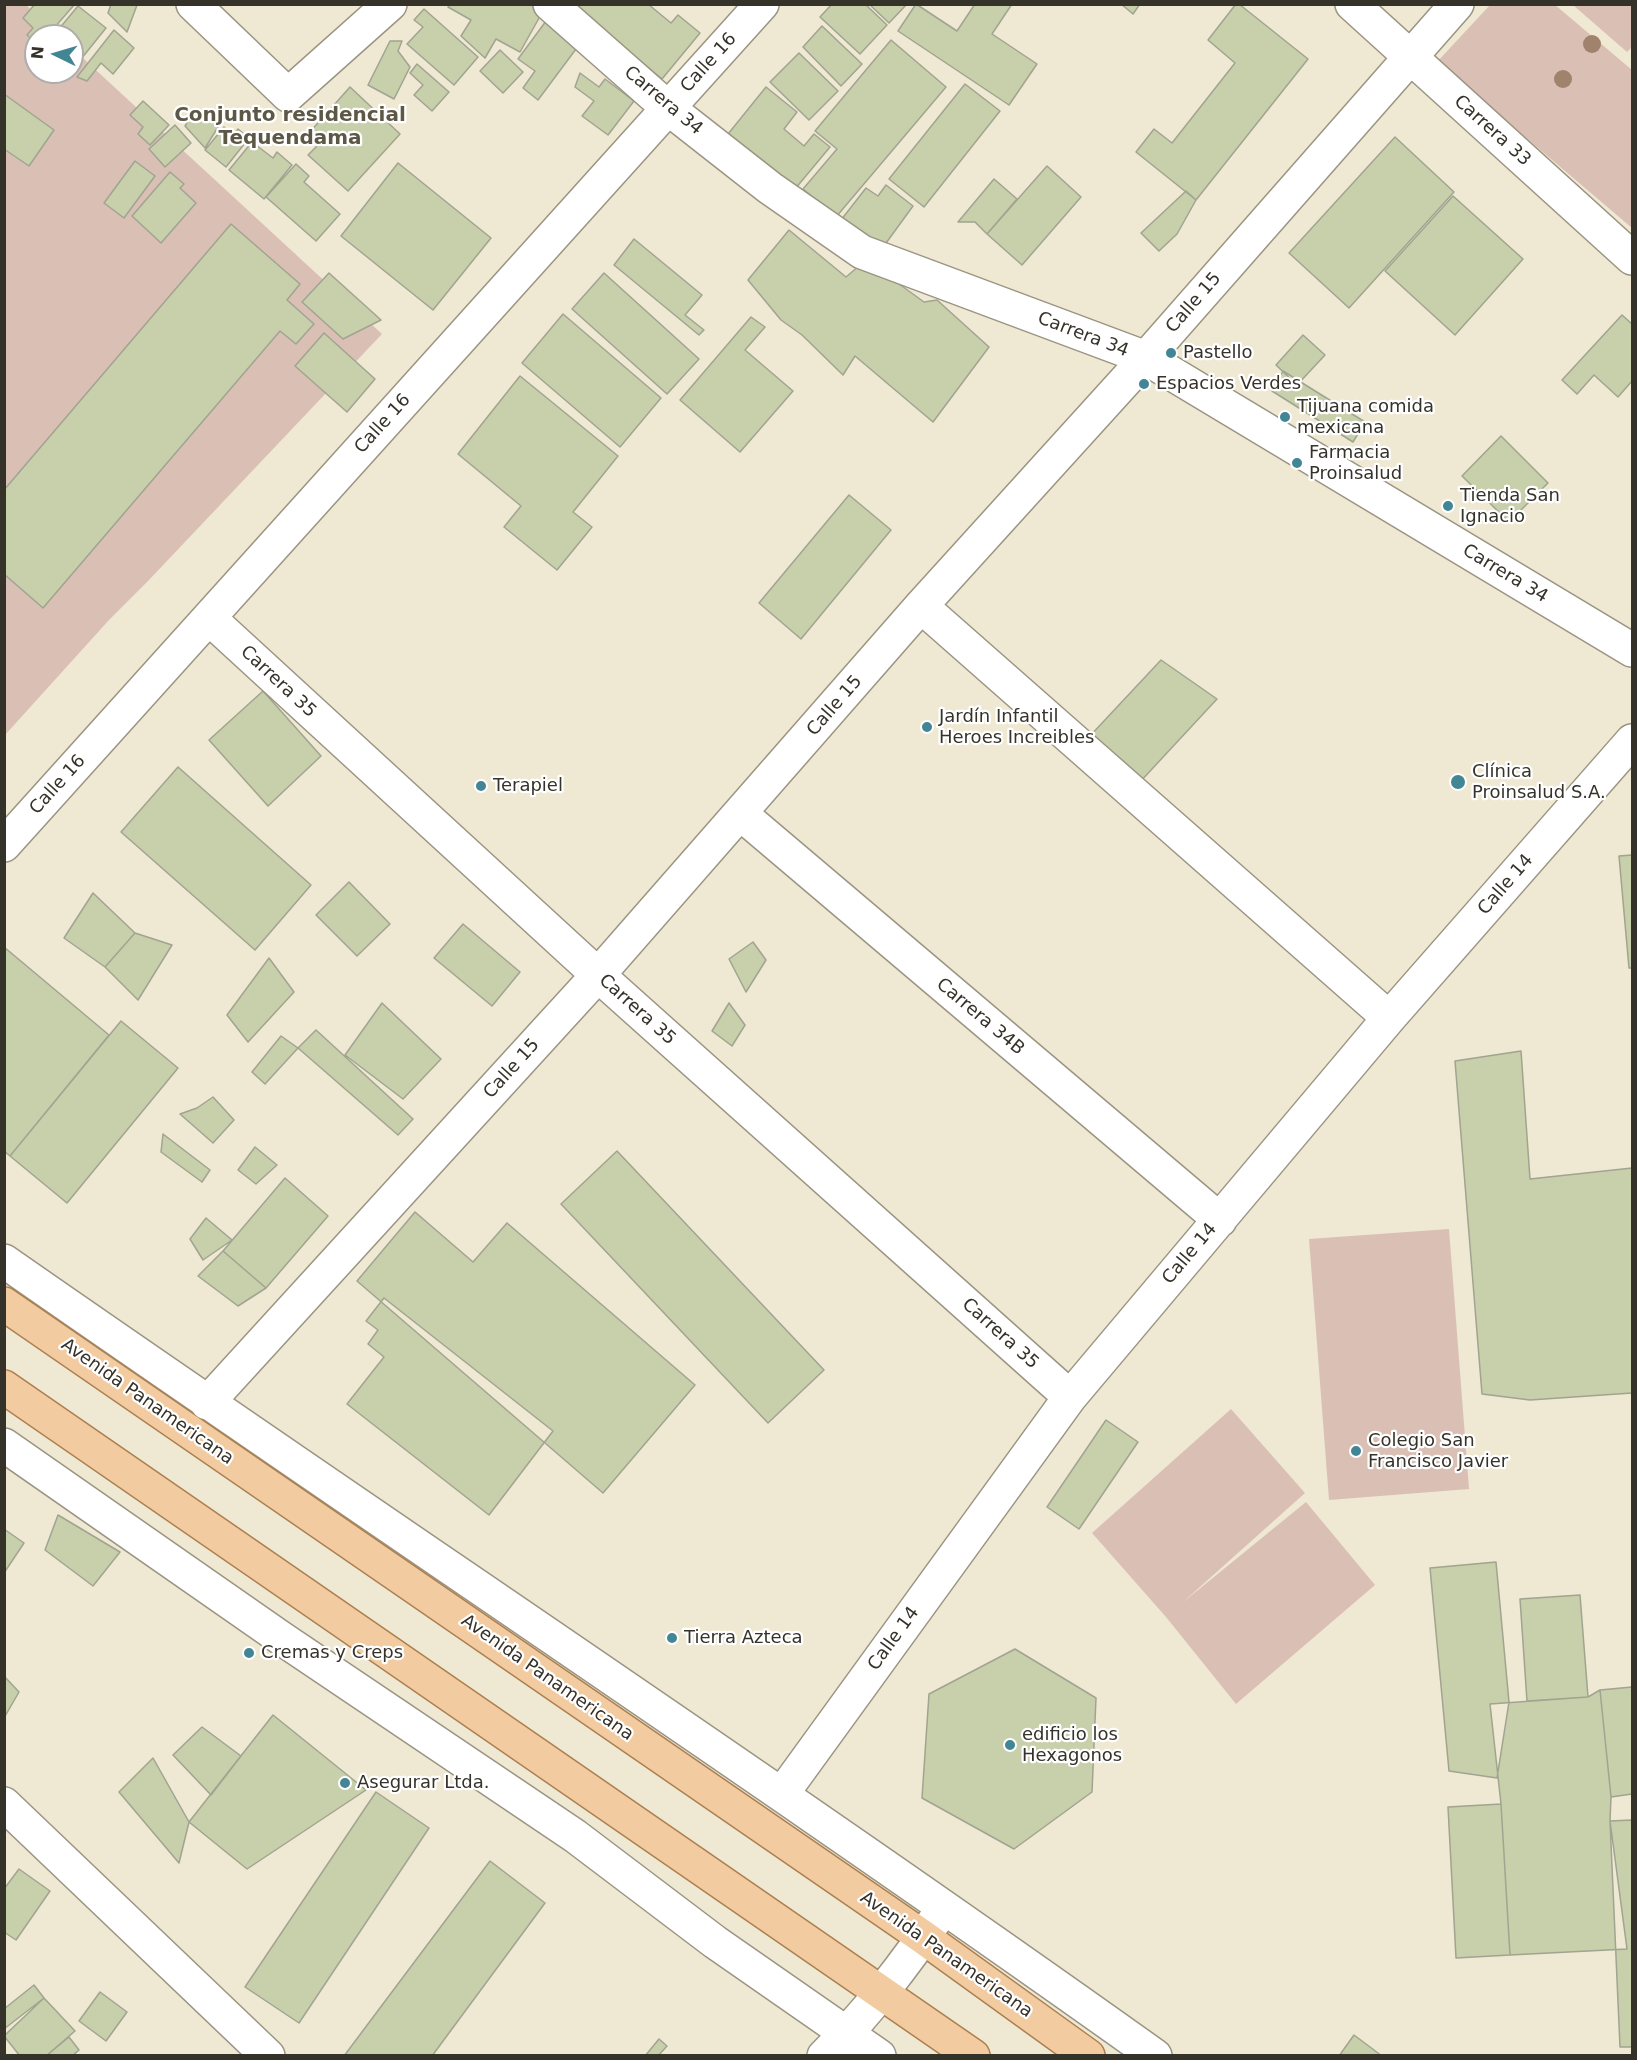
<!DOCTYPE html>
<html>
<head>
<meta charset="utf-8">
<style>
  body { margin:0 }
  #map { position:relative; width:1637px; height:2060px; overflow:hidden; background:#efe8d3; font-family:"DejaVu Sans",sans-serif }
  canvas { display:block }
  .frame { position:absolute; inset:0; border:6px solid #35322a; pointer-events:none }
  .north { position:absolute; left:24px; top:24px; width:60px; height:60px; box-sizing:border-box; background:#fff; border:2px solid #aeadaa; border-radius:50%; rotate:275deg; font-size:16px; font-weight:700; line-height:24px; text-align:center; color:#35322a }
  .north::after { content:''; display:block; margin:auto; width:21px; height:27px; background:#428595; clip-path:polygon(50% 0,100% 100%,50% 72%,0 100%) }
</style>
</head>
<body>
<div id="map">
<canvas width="1637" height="2060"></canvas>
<div class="frame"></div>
<div class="north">N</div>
</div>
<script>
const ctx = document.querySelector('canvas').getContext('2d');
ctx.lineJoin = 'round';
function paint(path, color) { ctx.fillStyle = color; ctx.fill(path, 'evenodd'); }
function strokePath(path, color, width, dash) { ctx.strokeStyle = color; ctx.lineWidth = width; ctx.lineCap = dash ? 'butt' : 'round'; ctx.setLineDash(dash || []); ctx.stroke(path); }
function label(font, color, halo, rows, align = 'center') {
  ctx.font = font + ' "DejaVu Sans",sans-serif'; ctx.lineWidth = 4.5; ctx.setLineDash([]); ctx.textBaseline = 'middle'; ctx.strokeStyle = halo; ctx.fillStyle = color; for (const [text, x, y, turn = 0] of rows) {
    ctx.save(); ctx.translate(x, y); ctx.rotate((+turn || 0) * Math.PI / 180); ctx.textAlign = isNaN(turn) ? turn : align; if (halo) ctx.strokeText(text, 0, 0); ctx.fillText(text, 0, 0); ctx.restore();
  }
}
const green = new Path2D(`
  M25,4L59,36H36V72H72V48L382,334L148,581L109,620L5,735L4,5Z
  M1554,4L1632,70V228L1437,62L1490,5Z
  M1573,5H1632V47L1627,52Z
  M1449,1229L1469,1489L1329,1500L1309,1239Z
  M1231,1409L1305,1493L1182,1603L1306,1502L1375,1585L1236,1704L1166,1617L1092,1533Z`);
const building = new Path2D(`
  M35,4H75L47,36H36V43L27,35L33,28L23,18Z
  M111,4L137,5L127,32L108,13Z
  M450,4H532L543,11L520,52L496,39L485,58L461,36L471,20L448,7Z
  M572,4H648L671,23L678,15L700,33L662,79Z
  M832,4H865L887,25L860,54L820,17Z
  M869,4H907L889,23Z
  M916,4L957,31L975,4H1012L992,34L1037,64L1009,105L898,31Z
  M1121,4H1140L1133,14Z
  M1236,4H1239L1308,59L1196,200L1136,152L1154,129L1172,143L1235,63L1208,40Z
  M78,6L106,28L73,69L72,36H53Z
  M424,9L478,57L454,85L407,44L423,27L414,20Z
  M549,17L582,41L538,100L523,88L535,71L518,59Z
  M822,26L862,64L841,86L803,47Z
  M114,30L134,48L113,74L101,63L87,81L77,77Z
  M891,40L946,87L836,217L803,189L837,149L815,131Z
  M390,41H402L398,51L410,67L394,99L368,85Z
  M500,50L523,72L503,93L480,71Z
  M799,53L838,91L809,120L770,82Z
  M417,64L449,92L432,111L414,95L423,85L410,73Z
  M580,73L599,87L605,79L634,101L608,135L582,116L594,101L575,87Z
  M965,84L1000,111L924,207L889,179Z
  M350,87L400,134L348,191L308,155L320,143L309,133Z
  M766,87L797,112L784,129L804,146L814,134L830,147L790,195L724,139Z
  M4,94L54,130L29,166L4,149Z
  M143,101L169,125L150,145L138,134L143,127L130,115Z
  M196,109L220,124L205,148L185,126Z
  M175,125L191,143L165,167L149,149Z
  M224,127L233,135L238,129L249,138L226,167L205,150Z
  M1395,137L1454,192L1349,308L1289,253Z
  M252,142L273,158L277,152L292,165L264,199L229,170Z
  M135,161L155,176L124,218L104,203Z
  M398,163L491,238L433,310L341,236Z
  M296,164L309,176L304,182L340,214L316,241L266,197Z
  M1047,166L1081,197L1022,265L987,234Z
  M170,172L184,184L180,188L196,203L161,243L132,216Z
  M994,179L1017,199L987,234L975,222H958Z
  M886,185L913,206L881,250L841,220L866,188L878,196Z
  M1186,191L1196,200L1177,234L1159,251L1141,233Z
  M1453,196L1523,259L1455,335L1385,271Z
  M231,224L300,284L287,300L314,324L296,344L280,331L43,608L4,574V490Z
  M789,230L846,277L866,260L924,302L937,300L989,347L933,422L855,356L843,375L802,335L781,320L748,280Z
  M634,239L702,295L685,315L704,330L699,335L614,265Z
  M329,273L381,320L343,339L302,302Z
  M604,273L699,359L667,394L572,309Z
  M563,314L661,398L620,447L522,363Z
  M1622,315L1632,324V381L1618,397L1594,375L1577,394L1562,380Z
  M751,317L765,327L745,350L793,391L740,452L680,400Z
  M324,333L375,379L347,412L295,366Z
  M1303,335L1325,355L1297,385L1276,365Z
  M1283,371L1365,422L1353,442L1272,391Z
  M520,376L618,456L573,512L592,527L557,570L504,527L521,506L458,454Z
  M1501,436L1548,483L1509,522L1462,476Z
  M849,495L891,530L801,639L759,603Z
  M1161,660L1217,699L1139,783L1089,737Z
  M263,691L321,756L268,806L209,740Z
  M178,767L311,885L255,950L121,832Z
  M1632,855V968H1629L1619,856Z
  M349,882L390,924L357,956L316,915Z
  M93,893L135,933L105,967L64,938Z
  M463,924L520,972L492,1006L434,958Z
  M135,933L172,945L138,1000L105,967Z
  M753,942L766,960L746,992L729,959Z
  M4,947L109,1035L10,1156L4,1151Z
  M269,958L294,992L248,1042L227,1015Z
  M382,1003L441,1059L403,1099L345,1055Z
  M729,1003L745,1025L732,1046L712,1031Z
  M121,1021L178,1068L67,1203L10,1156Z
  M316,1030L413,1119L398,1135L298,1048Z
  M281,1036L298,1048L265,1084L252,1072Z
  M1521,1051L1530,1179L1632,1168V1393L1530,1400L1482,1394L1455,1061Z
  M213,1097L234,1120L213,1143L180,1114L197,1108Z
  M163,1134L210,1170L202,1182L161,1152Z
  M255,1147L277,1165L256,1184L238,1170Z
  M617,1151L824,1370L768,1423L561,1204Z
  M285,1178L328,1216L266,1288L223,1251Z
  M415,1212L473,1262L507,1223L695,1385L603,1493L357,1281Z
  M206,1218L232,1240L203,1260L190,1239Z
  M223,1251L266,1288L238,1306L198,1276Z
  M384,1298L553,1431L489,1515L347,1404L384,1357L368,1344L378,1330L366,1321Z
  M1106,1420L1138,1442L1079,1529L1047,1507Z
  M58,1515L120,1552L93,1586L45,1550Z
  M4,1529L24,1543L4,1573Z
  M1496,1562L1509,1702L1497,1778L1449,1771L1430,1568Z
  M1580,1595L1588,1697L1527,1701L1520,1599Z
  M1015,1649L1096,1698L1092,1792L1014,1849L922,1798L929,1694Z
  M4,1676L19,1692L4,1718Z
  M1632,1687V1794L1611,1797L1600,1690Z
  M1600,1690L1611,1797L1610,1821L1627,1949L1510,1955L1501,1804L1490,1704L1588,1697Z
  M273,1715L366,1790L247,1869L189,1822Z
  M202,1727L241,1756L211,1795L173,1755Z
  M153,1758L189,1822L179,1863L119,1792Z
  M376,1792L429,1828L299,2023L245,1987Z
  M1501,1804L1510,1955L1456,1958L1448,1807Z
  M1632,1820V2047H1620L1610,1821Z
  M490,1861L545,1903L432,2056H344Z
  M19,1869L50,1891L16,1940L4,1932V1889Z
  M34,1985L44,1998L4,2029V2009Z
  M100,1992L127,2012L106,2041L79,2021Z
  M44,1998L75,2031L46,2056H20L4,2036Z
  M1354,2035L1382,2056H1339Z
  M69,2037L79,2050L72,2056H46Z
  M659,2039L667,2046L658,2056H645Z`);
const minor = new Path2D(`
  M193,4L288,95L390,4
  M550,4L668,108L770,188L862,252L1146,358L1632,650
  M1352,4L1632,258
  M921,606L1389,1018
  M209,618L598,975L1070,1397
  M741,814L1220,1220
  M4,845L762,4
  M4,1261C387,1528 775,1785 1155,2056
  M207,1403L598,975L921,606L1146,358L1457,4
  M4,1445L281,1638L575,1836L715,1942L879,2056
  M782,1794L1070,1397L1389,1018L1632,741
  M4,1804L268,2056
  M824,2056C869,2012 905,1964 940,1913`);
const major = new Path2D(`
  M4,1304L923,1937L1088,2056
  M4,1387L973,2056`);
const trees = [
  [1592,44],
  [1563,79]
];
const markers = [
  [1171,353,6,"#428595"],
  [1144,384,6,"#428595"],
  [1285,417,6,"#428595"],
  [1297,463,6,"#428595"],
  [1448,506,6,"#428595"],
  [927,727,6,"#428595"],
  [1458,782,8,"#428595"],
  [481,786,6,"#428595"],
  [1356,1451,6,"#428595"],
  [672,1638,6,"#428595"],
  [249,1653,6,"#428595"],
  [1010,1745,6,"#428595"],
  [345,1783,6,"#428595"]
];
const streetNames = [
  ["Calle 16",709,63,-48],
  ["Carrera 34",663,101,40],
  ["Carrera 33",1492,131,42],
  ["Calle 15",1194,303,-49],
  ["Carrera 34",1083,335,21],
  ["Calle 16",383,424,-48],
  ["Carrera 34",1505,574,31],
  ["Carrera 35",278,682,43],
  ["Calle 15",835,706,-49],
  ["Calle 16",58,785,-48],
  ["Calle 14",1506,885,-49],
  ["Carrera 35",637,1010,42],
  ["Carrera 34B",980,1017,40],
  ["Calle 15",512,1069,-48],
  ["Calle 14",1190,1254,-50],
  ["Carrera 35",1000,1334,42],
  ["Avenida Panamericana",147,1402,35],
  ["Calle 14",894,1639,-54],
  ["Avenida Panamericana",547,1678,35],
  ["Avenida Panamericana",946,1955,35]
];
const poiNames = [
  ["Pastello",1183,353],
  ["Espacios Verdes",1156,384],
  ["Tijuana comida",1297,407],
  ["mexicana",1297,428],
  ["Farmacia",1309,453],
  ["Proinsalud",1309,474],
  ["Tienda San",1460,496],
  ["Ignacio",1460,517],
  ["Jardín Infantil",939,717],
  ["Heroes Increibles",939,738],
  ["Clínica",1472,772],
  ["Proinsalud S.A.",1472,793],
  ["Terapiel",493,786],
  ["Colegio San",1368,1441],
  ["Francisco Javier",1368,1462],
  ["Tierra Azteca",684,1638],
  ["Cremas y Creps",261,1653],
  ["edificio los",1022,1735],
  ["Hexagonos",1022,1756],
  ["Asegurar Ltda.",357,1783]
];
const neighbourhoodNames = [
  ["Conjunto residencial",290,116],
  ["Tequendama",290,139]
];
paint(green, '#dabfb5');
paint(building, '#c8cfab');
strokePath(building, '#a0a490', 1.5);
strokePath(minor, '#9b9482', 36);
strokePath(major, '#ab7f4f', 36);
strokePath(minor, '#fff', 33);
strokePath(major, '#f3cba1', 33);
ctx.fillStyle = '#a0826d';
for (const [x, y] of trees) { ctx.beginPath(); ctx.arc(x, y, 9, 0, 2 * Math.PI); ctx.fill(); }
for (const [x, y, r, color] of markers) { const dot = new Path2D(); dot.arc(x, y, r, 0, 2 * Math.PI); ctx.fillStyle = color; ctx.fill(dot); strokePath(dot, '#fff', 2); }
label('18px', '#35322a', '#fff', streetNames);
label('18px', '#35322a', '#fff', poiNames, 'left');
label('bold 20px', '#5d5746', '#fff', neighbourhoodNames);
</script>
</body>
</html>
